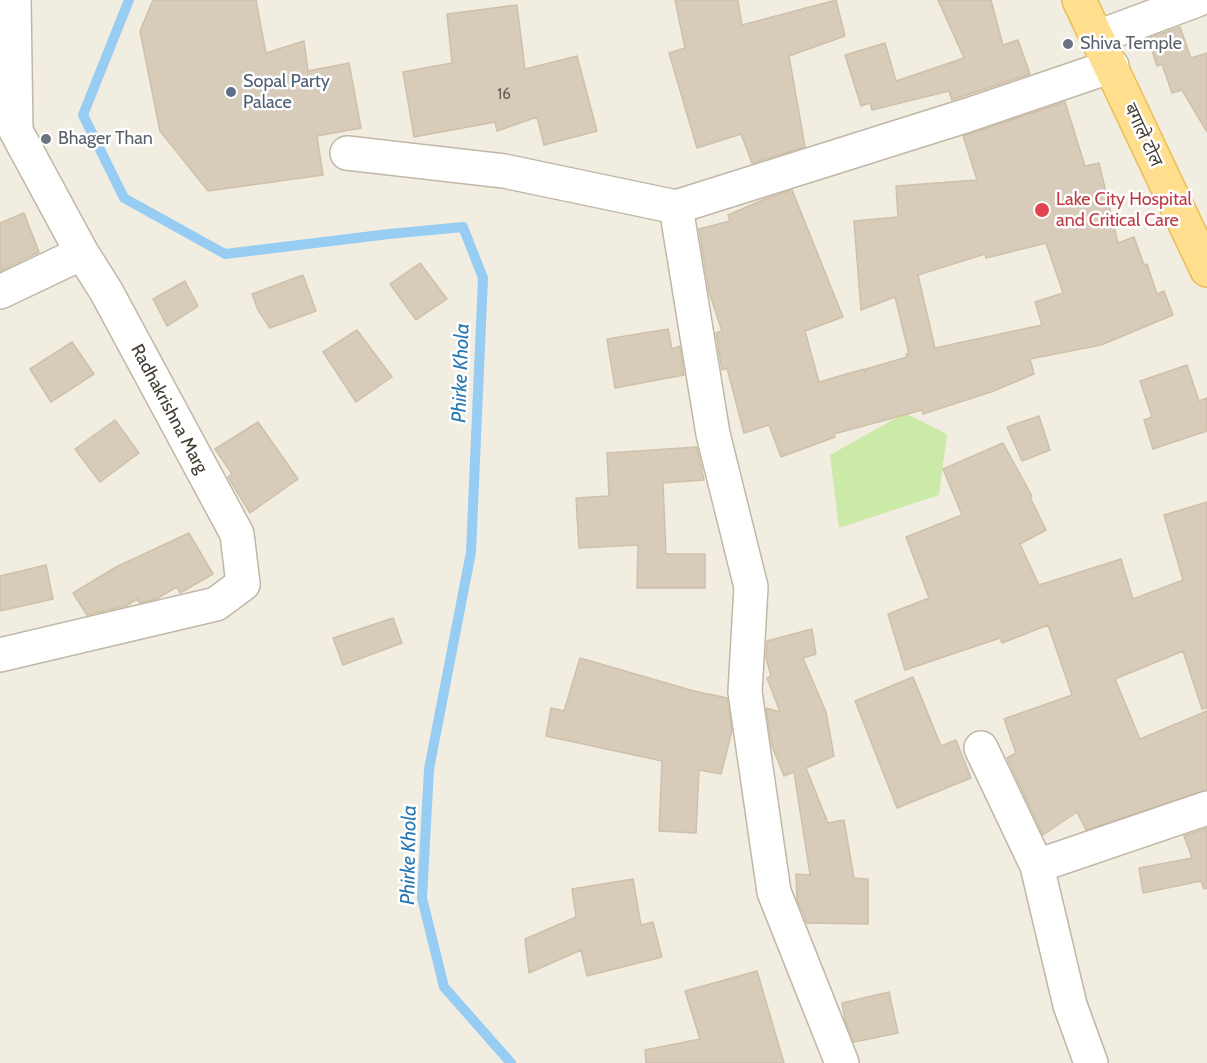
<!DOCTYPE html>
<html>
<head>
<meta charset="utf-8">
<style>
  body { margin:0 }
  canvas { display:block; background:#f2ede1 }
</style>
</head>
<body>
<canvas width="1207" height="1063"></canvas>
<script>
const ctx = document.querySelector('canvas').getContext('2d');
ctx.lineJoin = 'round';
function paint(path, color) { ctx.fillStyle = color; ctx.fill(path, 'evenodd'); }
function strokePath(path, color, width, dash) { ctx.strokeStyle = color; ctx.lineWidth = width; ctx.lineCap = dash ? 'butt' : 'round'; ctx.setLineDash(dash || []); ctx.stroke(path); }
function label(font, color, halo, rows, align = 'center') {
  ctx.font = font + ' Cabin,"Noto Sans Devanagari",sans-serif'; ctx.lineWidth = 5; ctx.setLineDash([]); ctx.textBaseline = 'middle'; ctx.strokeStyle = halo; ctx.fillStyle = color; for (const [text, x, y, turn = 0] of rows) {
    ctx.save(); ctx.translate(x, y); ctx.rotate((+turn || 0) * Math.PI / 180); ctx.textAlign = isNaN(turn) ? turn : align; if (halo) ctx.strokeText(text, 0, 0); ctx.fillText(text, 0, 0); ctx.restore();
  }
}
const green = new Path2D(`
  M905,413L947,434L939,495L839,528L830,455Z`);
const stream = new Path2D(`
  M129,0L83,115L124,198L225,254L389,234L463,227L483,278L471,552L429,769L422,898L444,987L511,1063`);
const building = new Path2D(`
  M153,0H256L266,53L304,41L308,71L349,63L361,128L317,136L323,175L208,191L160,131L140,31Z
  M675,0H738L742,25L836,0L845,36L789,56L805,147L752,163L741,134L697,148L669,53L685,48Z
  M938,0H991L1003,45L1018,40L1030,74L952,100L949,91L872,110L870,103L861,106L845,55L885,43L896,81L964,58Z
  M517,5L525,69L577,56L597,131L544,145L537,117L497,131L495,122L414,137L403,72L452,63L447,14Z
  M1180,27L1191,58L1207,53V132L1182,90L1172,93L1162,64L1157,66L1148,38Z
  M1065,102L1085,166L1099,163L1118,243L1134,237L1144,265L1147,264L1157,294L1164,291L1173,315L1101,345L1030,359L1034,374L991,392L923,414L922,410L834,434L835,437L781,457L769,425L744,433L727,368L722,370L716,333L722,331L709,292L699,229L730,221L728,215L765,199L792,190L843,317L805,331L819,382L864,369L866,374V369L907,357L906,354H909L895,297L861,310L854,221L898,217L896,186L977,180L963,136ZM1046,243L1063,293L1035,302L1042,325L935,348L918,275L985,254L986,258Z
  M24,213L39,252L0,271V223Z
  M420,263L447,299L416,320L390,284Z
  M303,275L316,311L270,328L258,310L252,294Z
  M185,281L198,306L167,326L153,299Z
  M668,329L672,349L680,346L684,375L615,388L607,339Z
  M357,330L392,377L356,402L323,352Z
  M72,342L94,374L51,402L30,369Z
  M1187,365L1199,401L1207,398V431L1153,449L1144,420L1152,417L1140,381Z
  M1039,416L1050,450L1022,461L1007,427Z
  M115,420L139,453L100,482L75,449Z
  M258,422L298,479L250,513L228,477L232,474L215,449Z
  M1003,443L1032,496L1030,497L1046,530L1020,544L1039,585L1121,559L1133,599L1183,580L1164,515L1207,502V708L1202,709L1183,651L1115,679L1140,739L1207,711V790L1086,830L1077,812L1043,835L1007,758L1016,753L1004,719L1072,695L1048,625L1002,643L1000,638L905,670L888,614L929,598L906,537L962,515L943,469Z
  M697,447L704,480L663,483L666,554H705V588H637L638,545L579,548L576,498L609,496L607,453Z
  M189,533L213,574L180,593L177,587L156,599L140,603L137,599L126,606L87,615L73,593L116,567Z
  M46,565L53,599L0,611V576Z
  M393,618L402,643L343,665L333,638Z
  M812,629L816,654L803,658L826,712L834,756L806,768L828,823L844,820L854,878L868,879V924L807,923L797,899L796,874L810,875L794,772L784,776L772,746L766,708L780,712L767,678L771,676L766,658L767,641Z
  M580,658L694,691L727,698L732,731L721,774L699,770L696,833L659,831L662,761L546,736L551,708L564,711Z
  M913,677L941,746L956,740L971,778L897,808L855,701Z
  M1207,828V888L1204,889L1201,881L1143,893L1139,868L1192,858L1184,836Z
  M633,879L641,925L653,922L662,957L587,976L581,950L529,973L525,939L576,917L572,889Z
  M757,971L784,1063H646L645,1050L700,1039L685,991Z
  M889,992L898,1033L854,1042L845,1020L842,1003Z`);
const minor = new Path2D(`
  M1098,37L1197,0
  M347,153L504,171L676,207L968,115L1112,66
  M676,207L713,434L751,587L745,692L774,892L842,1063
  M0,292L82,253
  M0,655L216,604L243,584L237,534L106,291L82,253L16,131L14,0
  M981,748L1037,866L1070,1005L1091,1063
  M1037,866L1207,808`);
const major = new Path2D(`
  M1079,0L1207,270`);
const markers = [
  [1068,44,6,"#6b7280"],
  [231,92,6,"#5c6f8a"],
  [46,139,6,"#6b7280"],
  [1042,210,8,"#e0444e"]
];
const numberNames = [
  ["16",504,95]
];
const worshipNames = [
  ["Shiva Temple",1080,44],
  ["Bhager Than",58,139]
];
const serviceNames = [
  ["Sopal Party",243,82],
  ["Palace",243,103]
];
const streetNames = [
  ["बगाले टोल",1143,135,65],
  ["Radhakrishna Marg",169,409,62]
];
const healthNames = [
  ["Lake City Hospital",1056,200],
  ["and Critical Care",1056,221]
];
const waterNames = [
  ["Phirke Khola",461,373,-88],
  ["Phirke Khola",409,855,-89]
];
paint(green, '#cbe9a7');
strokePath(stream, '#98cdf3', 10);
paint(building, '#d7cbb9');
strokePath(building, '#cfc0a9', 1.5);
strokePath(minor, '#c0b7a6', 36);
strokePath(major, '#e9be58', 36);
strokePath(minor, '#fff', 33);
strokePath(major, '#ffdf8d', 33);
for (const [x, y, r, color] of markers) { const dot = new Path2D(); dot.arc(x, y, r, 0, 2 * Math.PI); ctx.fillStyle = color; ctx.fill(dot); strokePath(dot, '#fff', 2); }
label('15px', '#686054', null, numberNames);
label('18px', '#5b616d', '#fff', worshipNames, 'left');
label('18px', '#4e5e75', '#fff', serviceNames, 'left');
label('18px', '#433c32', '#fff', streetNames);
label('18px', '#be3a42', '#fff', healthNames, 'left');
label('italic 20px', '#2777b3', '#fff', waterNames);
</script>
</body>
</html>
